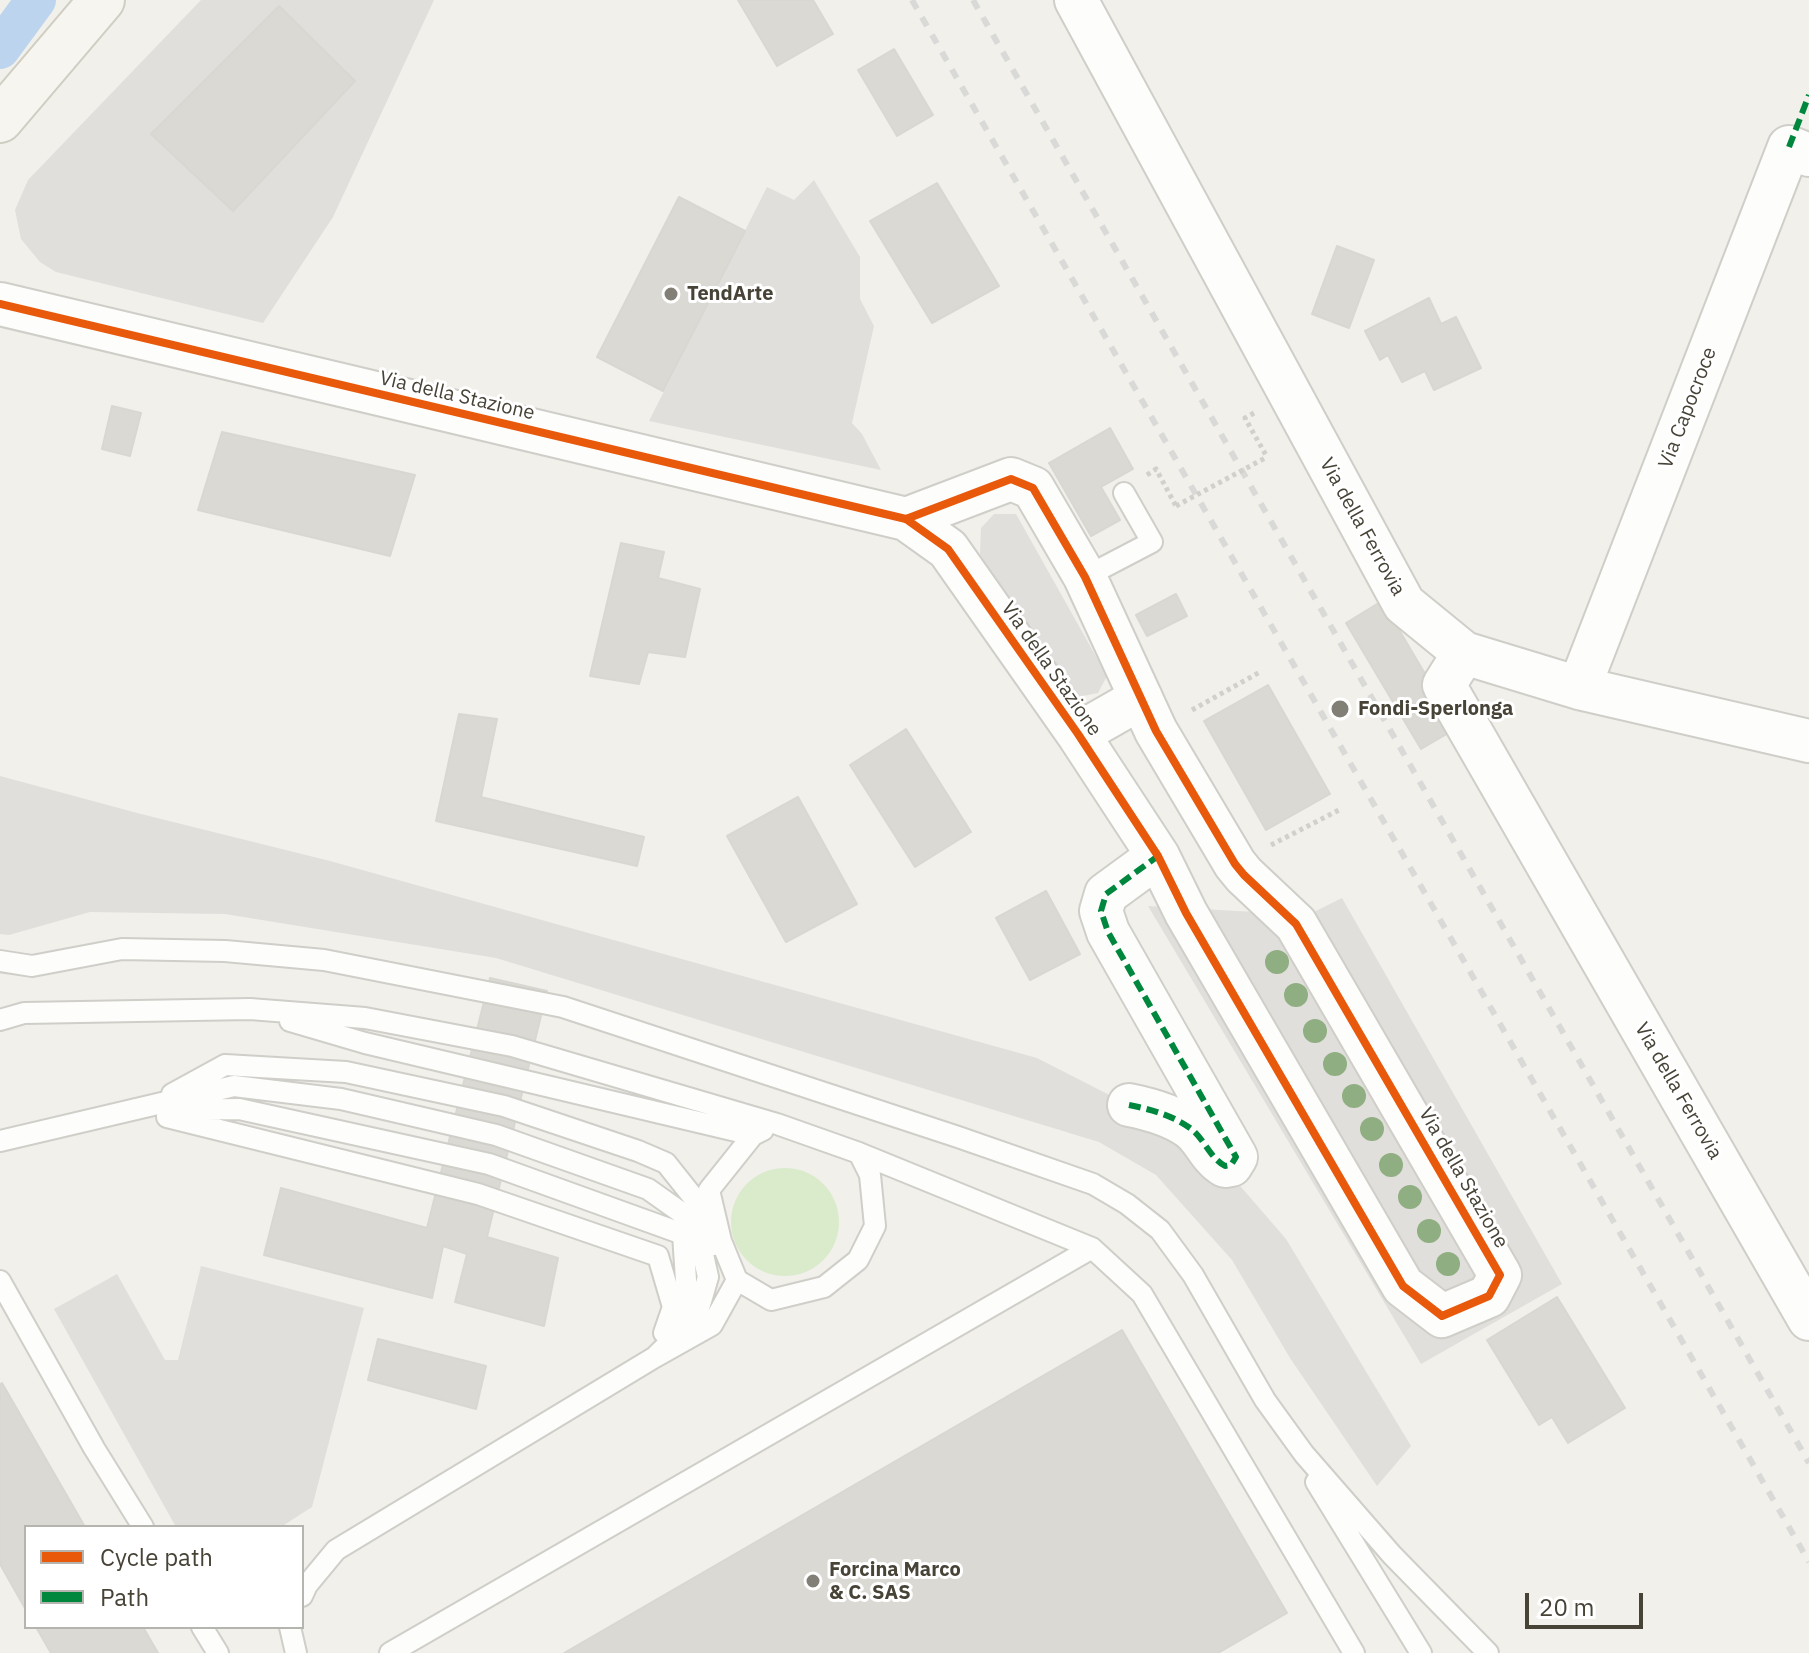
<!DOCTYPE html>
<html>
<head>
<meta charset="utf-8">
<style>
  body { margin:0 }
  #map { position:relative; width:1809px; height:1653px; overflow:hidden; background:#f1f0eb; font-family:"IBM Plex Sans",sans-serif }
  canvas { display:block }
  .legend { position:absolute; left:24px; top:1525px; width:280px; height:104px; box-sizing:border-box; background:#fff; border:2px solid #b5b4af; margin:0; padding:10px 14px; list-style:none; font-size:24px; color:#474337 }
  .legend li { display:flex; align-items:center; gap:16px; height:40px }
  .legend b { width:40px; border:2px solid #b5b4af }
  .scale { position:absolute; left:1525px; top:1593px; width:118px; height:36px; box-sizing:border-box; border:4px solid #474337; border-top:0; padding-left:10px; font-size:24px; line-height:28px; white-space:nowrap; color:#474337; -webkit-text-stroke:6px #fff; paint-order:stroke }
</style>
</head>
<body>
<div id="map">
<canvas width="1809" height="1653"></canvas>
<ul class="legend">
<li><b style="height:10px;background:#e8590c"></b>Cycle path</li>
<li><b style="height:10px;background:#00873e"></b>Path</li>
</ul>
<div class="scale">20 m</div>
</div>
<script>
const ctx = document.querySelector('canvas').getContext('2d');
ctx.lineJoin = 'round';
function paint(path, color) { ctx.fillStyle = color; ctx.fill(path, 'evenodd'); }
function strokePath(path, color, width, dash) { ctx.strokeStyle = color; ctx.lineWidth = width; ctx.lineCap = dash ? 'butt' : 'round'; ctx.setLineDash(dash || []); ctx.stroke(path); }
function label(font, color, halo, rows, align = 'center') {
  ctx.font = font + ' "IBM Plex Sans",sans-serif'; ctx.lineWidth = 6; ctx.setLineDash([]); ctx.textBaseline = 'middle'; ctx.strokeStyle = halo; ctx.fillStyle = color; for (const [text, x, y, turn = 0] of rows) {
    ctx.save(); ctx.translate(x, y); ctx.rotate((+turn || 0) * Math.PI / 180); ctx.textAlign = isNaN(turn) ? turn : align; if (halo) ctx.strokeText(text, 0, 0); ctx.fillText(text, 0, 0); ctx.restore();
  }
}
const green = new Path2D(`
  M731 1222a54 54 0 1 1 108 0a54 54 0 1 1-108 0Z`);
const parking = new Path2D(`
  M201,0H434L333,217L263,323L56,272L40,262L21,239L15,210L28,180Z
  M814,180L860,257V299L874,326L852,423L862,434L881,470L649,421L767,187L794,200Z
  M994,514H1016L1107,676L1098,693L1077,697L1059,686L980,554L981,528Z
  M0,776L141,814L330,861L1037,1058L1129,1105L1216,1158L1286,1239L1411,1446L1377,1486L1290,1358L1232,1260L1156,1175L1099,1142L496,958L225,914L90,912L9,935L0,934Z
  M1342,898L1562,1284L1421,1364L1148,906L1308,915Z
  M201,1266L364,1308L312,1507L281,1527H176L54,1309L117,1274L165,1360H178Z`);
const canal = new Path2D(`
  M0,49L36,0`);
const building = new Path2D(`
  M738,0H813L833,34L777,66Z
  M279,6L355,81L233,211L151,134Z
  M894,49L933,115L897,136L858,70Z
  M937,183L999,286L932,323L870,221Z
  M679,197L745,231L663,391L597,357Z
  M1337,246L1374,260L1349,328L1312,314Z
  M1429,298L1441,324L1456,317L1481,368L1434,390L1425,371L1402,382L1388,355L1380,360L1365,331Z
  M112,406L141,413L130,456L102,449Z
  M1110,428L1133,469L1101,487L1120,520L1091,536L1049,463Z
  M222,432L415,475L390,556L198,510Z
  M621,543L664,552L658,578L700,589L685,657L648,652L639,684L590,676Z
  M1176,594L1187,616L1147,636L1136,615Z
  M1382,601L1457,728L1421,749L1346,623Z
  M1268,685L1330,794L1266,830L1204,721Z
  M459,714L497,719L481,797L644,837L637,866L436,821Z
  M906,729L971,832L915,867L850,765Z
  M798,797L857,904L786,942L727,836Z
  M1046,891L1080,954L1030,980L996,918Z
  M490,978L547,991L487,1237L558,1258L544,1326L455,1302L467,1254L443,1246L432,1298L264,1255L281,1188L427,1228Z
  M1557,1297L1625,1408L1568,1443L1552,1417L1539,1425L1487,1340Z
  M1122,1330L1287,1613L1218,1653H564Z
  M378,1339L486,1366L476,1409L368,1380Z
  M2,1383L85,1527H26V1610L0,1564V1385Z
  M36,1627H143L158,1653H51Z`);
const path = new Path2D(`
  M1254,413L1245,418L1267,457
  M1147,475L1156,469L1176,506
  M1192,710L1260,672
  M1271,845L1339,810`);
const lane = new Path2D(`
  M1085,577L1152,542L1124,493
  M0,961L32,966L122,949L225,951L324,960L563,1007L958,1137L1093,1184L1127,1204L1160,1230L1193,1275L1265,1400L1304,1454L1392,1555L1488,1653
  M0,1020L24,1013L250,1009L365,1018L512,1046L777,1124L859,1153L1092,1248L1142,1294L1354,1653
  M290,1021L365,1043L753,1135
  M172,1094L225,1065L346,1072L504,1106L638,1151L666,1163L709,1217L713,1245
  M172,1110L239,1109L489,1164L683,1234L688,1311L680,1322
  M167,1117L478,1194L658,1256L673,1307L664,1333
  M763,1130L753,1135L709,1190L721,1241L737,1280L771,1300L824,1287L858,1260L875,1226L870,1175L859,1153
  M0,1141L234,1086L341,1099L496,1135L648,1189L696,1223L708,1277L697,1315L655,1357
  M0,1281L94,1448L143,1527
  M1316,1482L1421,1653
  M302,1596L307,1585L336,1550L655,1357L712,1325L737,1280
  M202,1627L218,1653
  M290,1627L296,1653
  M390,1653L1092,1248`);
const street = new Path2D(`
  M1076,0L1404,604L1464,653L1444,685L1809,1319
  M0,304L906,519L948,549L1078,734L1158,856L1186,913L1403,1286L1442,1316L1489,1296L1500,1275L1296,924L1244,875L1235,864L1156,731L1085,577L1033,488L1011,479L906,519
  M1464,653L1579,688L1809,741
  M1579,688L1789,147L1809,155
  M1078,734L1141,698
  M1129,1105C1149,1109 1172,1115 1190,1128C1204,1138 1209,1157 1225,1166L1231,1165L1236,1157L1108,932L1101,911L1106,894L1158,856`);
const secondary = new Path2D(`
  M0,120L102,0`);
const rail = new Path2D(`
  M912,0L1809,1562
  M973,0L1809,1463`);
const pathBridge = new Path2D(`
  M1176,506L1267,457`);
const quiet = new Path2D(`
  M1789,147L1809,95
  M1129,1105C1149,1109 1172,1115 1190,1128C1204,1138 1209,1157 1225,1166L1231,1165L1236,1157L1108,932L1101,911L1106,894L1158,856`);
const cycleway = new Path2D(`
  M0,304L906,519L948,549L1078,734L1158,856L1186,913L1403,1286L1442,1316L1489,1296L1500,1275L1296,924L1244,875L1235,864L1156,731L1085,577L1033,488L1011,479L906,519`);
const trees = [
  [1277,962],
  [1296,995],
  [1315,1031],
  [1335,1064],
  [1354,1096],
  [1372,1129],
  [1391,1165],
  [1410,1197],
  [1429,1231],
  [1448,1264]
];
const markers = [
  [671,294,8,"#828076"],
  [1340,709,10,"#828076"],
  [813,1581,8,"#828076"]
];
const poiNames = [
  ["TendArte",687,294],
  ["Fondi-Sperlonga",1358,709],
  ["Forcina Marco",829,1570],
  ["& C. SAS",829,1593]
];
const streetNames = [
  ["Via della Stazione",457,396,13],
  ["Via Capocroce",1688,408,-69],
  ["Via della Ferrovia",1362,527,61],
  ["Via della Stazione",1051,669,55],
  ["Via della Ferrovia",1678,1091,60],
  ["Via della Stazione",1463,1178,60]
];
paint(green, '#daebcc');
paint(parking, '#e0dfdb');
strokePath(canal, '#bcd4ee', 40);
paint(building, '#dbd9d3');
strokePath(building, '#d9d7d1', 2);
strokePath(lane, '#cfcec8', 24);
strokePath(street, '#cfcec8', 46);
strokePath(secondary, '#d0cec2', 48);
strokePath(path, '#d1d0ca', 5, [4, 4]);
strokePath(lane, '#fdfdfc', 20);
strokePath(street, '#fdfdfc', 42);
strokePath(secondary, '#f6f5ef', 44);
strokePath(rail, '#d9d9d8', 6, [10, 10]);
strokePath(pathBridge, '#d1d0ca', 5, [4, 4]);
strokePath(quiet, '#00873e', 6, [12, 6]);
strokePath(cycleway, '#e8590c', 8);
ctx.fillStyle = '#8fae81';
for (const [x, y] of trees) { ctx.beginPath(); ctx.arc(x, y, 12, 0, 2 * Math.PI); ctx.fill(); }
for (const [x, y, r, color] of markers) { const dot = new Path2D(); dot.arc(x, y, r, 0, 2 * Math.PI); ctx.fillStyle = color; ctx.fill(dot); strokePath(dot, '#fff', 3); }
label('bold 20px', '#474337', '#fff', poiNames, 'left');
label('20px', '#474337', '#fff', streetNames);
</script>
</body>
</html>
